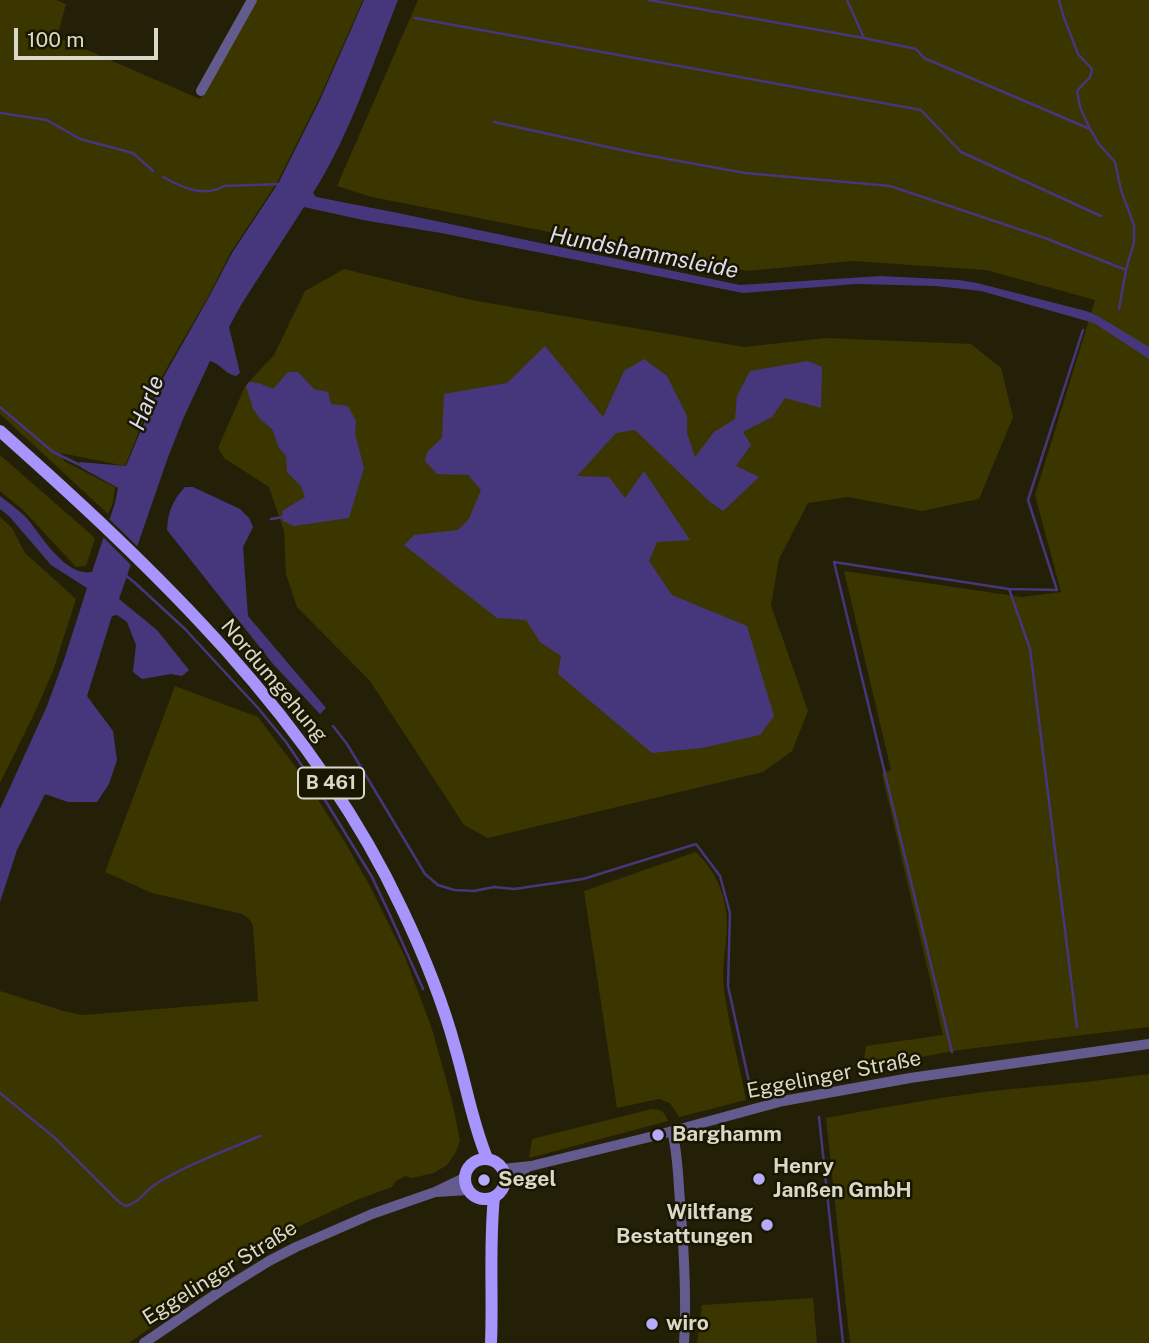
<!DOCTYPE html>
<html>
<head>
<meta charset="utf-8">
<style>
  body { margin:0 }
  #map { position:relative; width:1149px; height:1343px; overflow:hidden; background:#232007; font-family:"Public Sans",sans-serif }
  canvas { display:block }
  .scale { position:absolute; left:14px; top:28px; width:144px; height:32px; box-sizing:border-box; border:4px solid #d9d8c9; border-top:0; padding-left:9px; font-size:21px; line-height:24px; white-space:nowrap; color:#d9d8c9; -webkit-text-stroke:5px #1a1701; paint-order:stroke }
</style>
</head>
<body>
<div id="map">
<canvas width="1149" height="1343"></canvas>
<div class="scale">100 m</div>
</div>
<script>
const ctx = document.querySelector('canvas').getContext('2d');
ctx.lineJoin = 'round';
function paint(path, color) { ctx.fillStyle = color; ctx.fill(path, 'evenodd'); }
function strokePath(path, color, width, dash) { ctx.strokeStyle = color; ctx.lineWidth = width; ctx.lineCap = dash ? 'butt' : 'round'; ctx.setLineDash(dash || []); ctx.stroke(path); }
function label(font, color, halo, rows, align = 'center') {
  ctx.font = font + ' "Public Sans",sans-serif'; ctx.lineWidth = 5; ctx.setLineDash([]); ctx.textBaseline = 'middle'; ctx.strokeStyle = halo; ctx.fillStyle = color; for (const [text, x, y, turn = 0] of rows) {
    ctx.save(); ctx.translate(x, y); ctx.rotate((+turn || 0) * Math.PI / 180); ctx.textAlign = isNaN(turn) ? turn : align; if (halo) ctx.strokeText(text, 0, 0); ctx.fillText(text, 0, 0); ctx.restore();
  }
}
const green = new Path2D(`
  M0,0H56L66,4L57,37L200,99L255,0H363L319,99L278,181L231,252L208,297L160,380L125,466L61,453L64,461L115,487L113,503L108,514L0,414Z
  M418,0H1149V1027L959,1050L856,1069L864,1059L866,1046L943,1035L882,774L891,770L844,571L1022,597L1061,592L1035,495L1095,300L986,270L852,261L747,271L372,197L337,186Z
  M344,269L471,300L744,347L826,338L971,344L1001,368L1013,417L979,499L922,511L848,497L808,503L779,559L771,605L808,711L792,751L763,772L488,838L464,825L370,681L297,607L286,574L284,531L269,487L224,458L218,448L245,386L274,355L305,291Z
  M0,455L95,538L86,566L76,567L24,511L0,491Z
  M0,517L12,528L25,553L76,599L53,671L36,710L0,783Z
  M175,686L258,717L303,777L342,837L370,886L405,957L432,1029L452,1101L460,1140L456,1152L447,1165L434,1173L412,1178L405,1176L396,1181L392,1187L354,1201L280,1235L186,1291L155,1312L160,1321L129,1343H0V991L67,1012L83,1015L258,1001L253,925L249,919L242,914L152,893L105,872Z
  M696,852C716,871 727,897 727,924C727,945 721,967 724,989C729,1026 739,1063 746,1100L679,1117L670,1103L659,1099L617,1108L584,891Z
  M1149,1074V1343H850L826,1118C879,1108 931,1099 984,1092C1039,1086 1094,1082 1149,1074Z
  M652,1109C661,1109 665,1112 668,1121L529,1158L532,1139Z
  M813,1298L817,1343H697L702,1305Z`);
const water = new Path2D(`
  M364,0H398C372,65 351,133 313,193L316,197L393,212L740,285L881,276L959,280L977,283L1086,311L1098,316L1149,347V359L1094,323L981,291L936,286L856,284L743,293L441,233L363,220L304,207L241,305L229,327L240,373L236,376C225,374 221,364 210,361L183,419L167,460L119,599L157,630L189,670L182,676L171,674L142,679L133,672L136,645L127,622L117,615L112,616L87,696L113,731L117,760L109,784L97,802H68L45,794L17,850L0,902V809L47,706L64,660L87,588L51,565L9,516L0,509V496C10,504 22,512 30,522C43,539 67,577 92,572L115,503L118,488L82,468L79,462L126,466L162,380L209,297L232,253L279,182L320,100Z
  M545,346L603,417L624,371L644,359L667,376L687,416V433L695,457L714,432L735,419L737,396L750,371L808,361L822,367L821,408L785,398L772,417L743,432L751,445L736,466L759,477L723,511L709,501L635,430L616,433L577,476L609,477L625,498L644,471L690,540L657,542L649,561L672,595L747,626L774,716L760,735L702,748L652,753L558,674L561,656L540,642L526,620L497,618L404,545L414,535L458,530L469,519L481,490L468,475L437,474L425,461L427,452L442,438L444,394L507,383Z
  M288,372H298L314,389L328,392L331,404L348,406L356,421L355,434L364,468L349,518L294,526L283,521L282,511L305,497L301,486L287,472L286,456L279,448L272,429L261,420L253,409L246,386L249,382L259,383L273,389Z
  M185,487H193L240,509L249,518L253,527L243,547L248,616L326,708L320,714L273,664L167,530C168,511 173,500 185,487Z`);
const pier = new Path2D(`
  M107,517L140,549L133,567L101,535Z`);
const stream = new Path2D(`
  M649,0L864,38L916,49L924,58L1090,129
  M847,0L864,38
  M1059,0L1064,18L1078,54L1092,69L1090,77L1077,91L1080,107L1090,129L1099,144L1115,162L1121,190L1134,225V242L1126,270L1119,309
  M415,18L921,110L961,152L1101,216
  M0,113L47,120L80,139L133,153L153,171
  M494,122L635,153L745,173L890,186L1045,238L1126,270
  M163,177C181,187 204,198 224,186L281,184
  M0,407L53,452L82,466
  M271,519L284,517
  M125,575L134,582L185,629L258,708L286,742L325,800L372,877L390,915L423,989
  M1009,589L1030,649L1077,1027
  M333,726L347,744L425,874L438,885L454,890L474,891L494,887L514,889L583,879L696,844L720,876L730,913L728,986L752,1096L812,1080L813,1087
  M952,1052L834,562L1009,589L1057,590L1028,500L1083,330
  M0,1093L55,1138L119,1202L126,1206C141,1201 144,1192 156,1184C188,1164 225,1151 260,1136
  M819,1117L843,1343`);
const minor = new Path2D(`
  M201,91L252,0
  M672,1131C678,1154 678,1178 680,1201C684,1249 687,1296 684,1343
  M503,1169L531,1166L658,1135L783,1101L910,1078L1149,1044
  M505,1182L528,1167
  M437,1192L468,1190
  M144,1343L219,1292L269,1261L296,1247L372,1214L435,1192L464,1178`);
const major = new Path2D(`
  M0,431C155,569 313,718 402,909C423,953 442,999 455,1047C466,1084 472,1122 487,1158
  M465 1179a20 20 0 1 1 40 0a20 20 0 1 1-40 0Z
  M491,1343C493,1294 489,1246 494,1197`);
const markers = [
  [658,1135,7,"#b6abf8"],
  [759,1179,7,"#b6abf8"],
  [484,1180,7,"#b6abf8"],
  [767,1225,7,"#b6abf8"],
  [652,1324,7,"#b6abf8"]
];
const shields = [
  [331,783,66]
];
const shieldNames = [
  ["B 461",331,783]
];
const streetNames = [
  ["Nordumgehung",274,681,50],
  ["Eggelinger Straße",834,1075,-11],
  ["Eggelinger Straße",220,1273,-32]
];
const poiNames = [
  ["Barghamm",672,1135],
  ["Henry",773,1167],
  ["Janßen GmbH",773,1191],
  ["Segel",498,1180],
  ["Wiltfang",753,1213,"right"],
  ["Bestattungen",753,1237,"right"],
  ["wiro",666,1324]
];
const waterNames = [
  ["Hundshammsleide",644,253,11],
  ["Harle",147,403,-68]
];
paint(green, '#3b3500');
paint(water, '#46377d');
paint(pier, '#232007');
strokePath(stream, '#46377d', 2.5);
strokePath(minor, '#635b8d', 10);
strokePath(major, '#a795fd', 12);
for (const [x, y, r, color] of markers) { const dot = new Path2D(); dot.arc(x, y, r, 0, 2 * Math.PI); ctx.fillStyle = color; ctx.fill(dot); strokePath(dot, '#1a1701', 2.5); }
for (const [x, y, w] of shields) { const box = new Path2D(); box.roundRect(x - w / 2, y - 15.5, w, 31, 5); ctx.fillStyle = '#1a1701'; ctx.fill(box); strokePath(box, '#d9d8c9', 2); }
label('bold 19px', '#d9d8c9', null, shieldNames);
label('21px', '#d9d8c9', '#1a1701', streetNames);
label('bold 21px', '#d9d8c9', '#1a1701', poiNames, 'left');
label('italic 23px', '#dedcf1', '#1a1701', waterNames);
</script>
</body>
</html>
